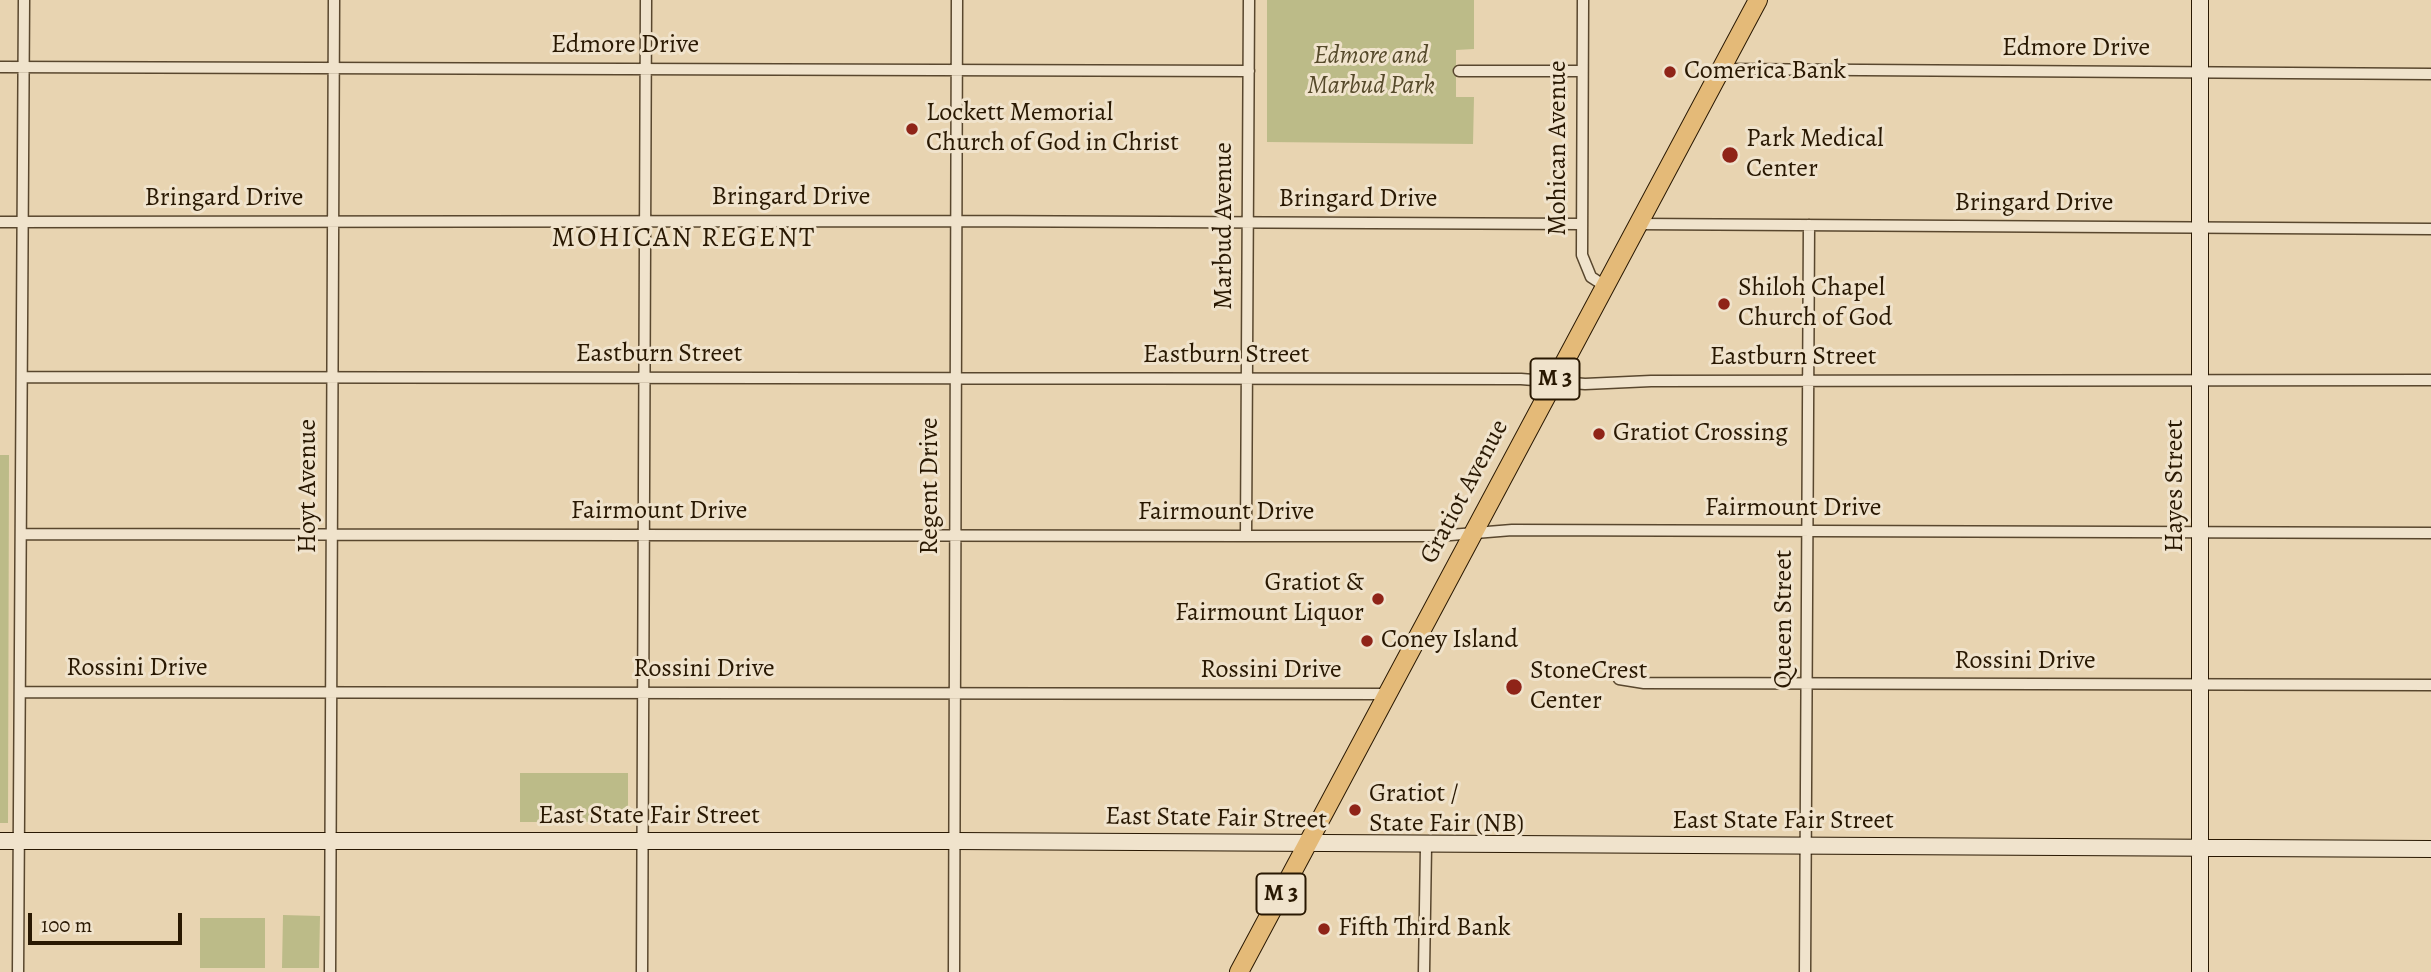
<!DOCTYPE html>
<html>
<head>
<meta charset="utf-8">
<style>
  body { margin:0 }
  #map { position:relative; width:2431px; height:972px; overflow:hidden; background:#e8d4b1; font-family:Alegreya,serif }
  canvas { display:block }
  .scale { position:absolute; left:28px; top:913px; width:154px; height:32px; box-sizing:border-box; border:4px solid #291802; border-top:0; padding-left:9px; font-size:21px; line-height:24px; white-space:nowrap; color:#291802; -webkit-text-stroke:5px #f0e3cc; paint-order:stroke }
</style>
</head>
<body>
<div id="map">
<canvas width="2431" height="972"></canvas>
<div class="scale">100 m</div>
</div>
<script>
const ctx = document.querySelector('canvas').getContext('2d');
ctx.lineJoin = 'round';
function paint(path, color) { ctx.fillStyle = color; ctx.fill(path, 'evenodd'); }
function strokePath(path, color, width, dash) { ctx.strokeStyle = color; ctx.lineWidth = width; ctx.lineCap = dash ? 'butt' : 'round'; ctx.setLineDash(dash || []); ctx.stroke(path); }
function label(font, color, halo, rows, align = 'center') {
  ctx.font = font + ' Alegreya,serif'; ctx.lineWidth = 6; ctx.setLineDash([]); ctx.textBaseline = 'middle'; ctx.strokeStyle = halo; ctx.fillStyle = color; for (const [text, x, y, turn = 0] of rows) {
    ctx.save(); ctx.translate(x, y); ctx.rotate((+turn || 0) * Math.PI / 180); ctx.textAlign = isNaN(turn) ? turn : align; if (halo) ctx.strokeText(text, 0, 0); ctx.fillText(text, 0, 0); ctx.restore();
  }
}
const green = new Path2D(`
  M1267,0H1474V49L1456,50V97H1474L1473,144L1267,142Z
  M0,455H9L8,823H0Z
  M520,773H628V822H520Z
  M283,915L320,916L319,968H282Z
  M200,918H265V968H200Z`);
const street = new Path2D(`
  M1583,0L1582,255L1591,277L1605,286
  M0,67L1249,71
  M1721,69L2431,74
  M1459,71H1582
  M0,222L954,221L1582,224
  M1637,224L2431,229
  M22,377L1521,379L1585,384L1651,381L2431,380
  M21,534L1246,536H1438L1512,530L2431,533
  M1246,536L1249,0
  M1619,679L1644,683L2431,685
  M20,692L1387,694
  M18,972L24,0
  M330,972L334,0
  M642,972L646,0
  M954,972L957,0
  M1424,972L1426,846
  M1805,972L1809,225`);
const secondary = new Path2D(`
  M2200,0V972
  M0,841H955L2431,849`);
const primary = new Path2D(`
  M1239,972L1758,0`);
const markers = [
  [1670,72,7,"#8f2418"],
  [912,129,7,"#8f2418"],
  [1730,155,9,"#8f2418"],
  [1724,304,7,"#8f2418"],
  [1599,434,7,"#8f2418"],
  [1378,599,7,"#8f2418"],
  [1367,641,7,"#8f2418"],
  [1514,687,9,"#8f2418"],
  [1355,810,7,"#8f2418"],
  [1324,929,7,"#8f2418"]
];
const shields = [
  [1555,379,49],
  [1281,894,49]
];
const shieldNames = [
  ["M 3",1555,379],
  ["M 3",1281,894]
];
const streetNames = [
  ["Edmore Drive",625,46],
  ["Edmore Drive",2076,49],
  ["Mohican Avenue",1559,148,-90],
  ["Bringard Drive",791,198],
  ["Bringard Drive",224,199],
  ["Bringard Drive",1358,200],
  ["Bringard Drive",2034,204],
  ["Marbud Avenue",1225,226,-90],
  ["Eastburn Street",659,355],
  ["Eastburn Street",1226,356],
  ["Eastburn Street",1793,358],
  ["Hoyt Avenue",309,486,-90],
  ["Regent Drive",931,486,-90],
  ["Hayes Street",2176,486,-90],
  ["Gratiot Avenue",1465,492,-62],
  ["Fairmount Drive",1793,509],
  ["Fairmount Drive",659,512],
  ["Fairmount Drive",1226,513],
  ["Queen Street",1785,619,-90],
  ["Rossini Drive",2025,662],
  ["Rossini Drive",137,669],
  ["Rossini Drive",704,670],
  ["Rossini Drive",1271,671],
  ["East State Fair Street",649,817],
  ["East State Fair Street",1216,819,1],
  ["East State Fair Street",1783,822]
];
const parkNames = [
  ["Edmore and",1371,57],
  ["Marbud Park",1371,87]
];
const poiNames = [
  ["Comerica Bank",1684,72],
  ["Lockett Memorial",926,114],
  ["Church of God in Christ",926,144],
  ["Park Medical",1746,140],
  ["Center",1746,170],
  ["Shiloh Chapel",1738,289],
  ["Church of God",1738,319],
  ["Gratiot Crossing",1613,434],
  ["Gratiot &",1364,584,"right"],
  ["Fairmount Liquor",1364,614,"right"],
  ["Coney Island",1381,641],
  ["StoneCrest",1530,672],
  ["Center",1530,702],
  ["Gratiot /",1369,795],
  ["State Fair (NB)",1369,825],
  ["Fifth Third Bank",1338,929]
];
const neighbourhoodNames = [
  ["MOHICAN REGENT",684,239]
];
paint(green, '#bcbb88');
strokePath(street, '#59472e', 13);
strokePath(secondary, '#291802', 18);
strokePath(primary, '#291802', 20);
strokePath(street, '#f0e3cc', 10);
strokePath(secondary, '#f0e3cc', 16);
strokePath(primary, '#e4ba78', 18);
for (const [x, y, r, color] of markers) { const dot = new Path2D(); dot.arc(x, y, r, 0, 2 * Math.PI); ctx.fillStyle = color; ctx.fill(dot); strokePath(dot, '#f0e3cc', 2.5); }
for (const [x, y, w] of shields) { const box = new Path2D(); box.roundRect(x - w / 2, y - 20.5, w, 41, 5); ctx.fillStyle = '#f0e3cc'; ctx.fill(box); strokePath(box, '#291802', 2); }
label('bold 24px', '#291802', null, shieldNames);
label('26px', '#291802', '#f0e3cc', streetNames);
label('italic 26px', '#55492a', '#f0e3cc', parkNames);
label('26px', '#291802', '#f0e3cc', poiNames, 'left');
ctx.letterSpacing = '2px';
label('28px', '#291802', '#f0e3cc', neighbourhoodNames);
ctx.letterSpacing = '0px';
</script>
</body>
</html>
